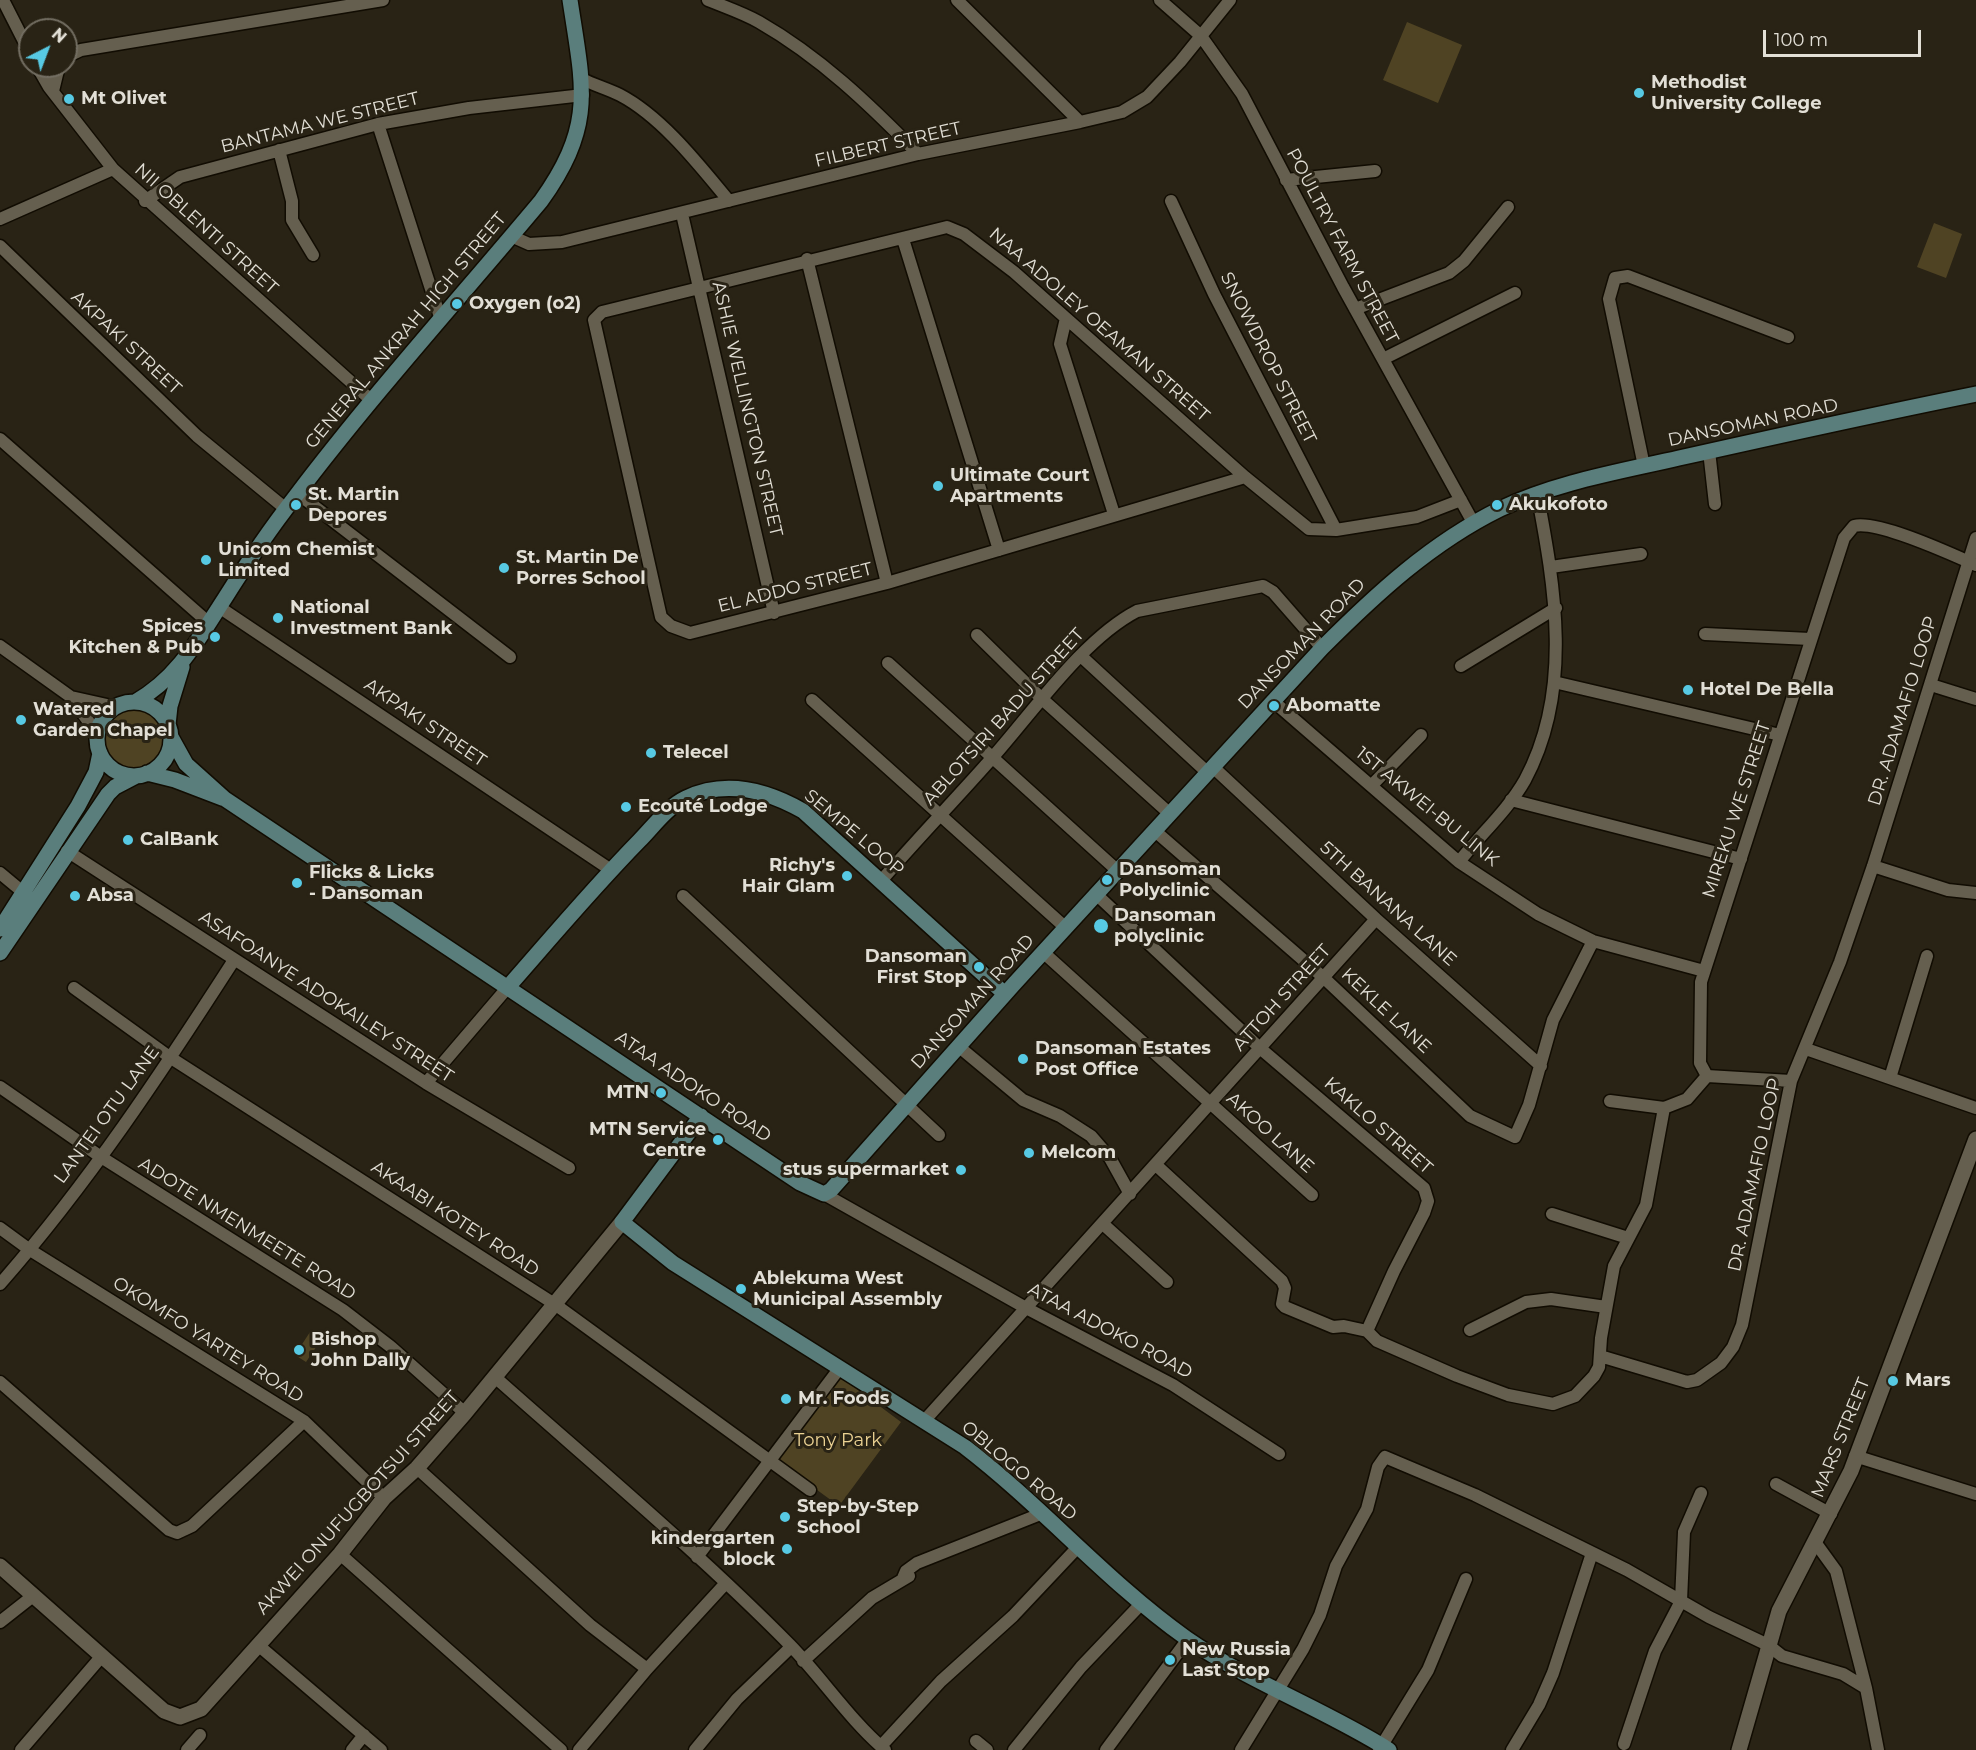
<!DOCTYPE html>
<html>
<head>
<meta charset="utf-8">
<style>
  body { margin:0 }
  #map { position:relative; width:1976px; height:1750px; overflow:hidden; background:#292315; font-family:Montserrat,sans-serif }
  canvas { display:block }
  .north { position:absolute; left:18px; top:18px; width:60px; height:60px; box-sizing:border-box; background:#292315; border:2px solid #736e62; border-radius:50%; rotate:42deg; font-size:16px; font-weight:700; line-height:24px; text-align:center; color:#e2dfd6 }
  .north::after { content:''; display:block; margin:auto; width:21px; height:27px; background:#57c9e3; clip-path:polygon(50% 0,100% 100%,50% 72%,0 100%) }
  .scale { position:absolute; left:1763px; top:30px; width:158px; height:27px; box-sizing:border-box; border:3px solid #e2dfd6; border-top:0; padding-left:8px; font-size:18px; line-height:21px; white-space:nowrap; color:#e2dfd6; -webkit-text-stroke:4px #292315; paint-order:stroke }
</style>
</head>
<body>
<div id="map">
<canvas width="1976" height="1750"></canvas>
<div class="north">N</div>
<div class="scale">100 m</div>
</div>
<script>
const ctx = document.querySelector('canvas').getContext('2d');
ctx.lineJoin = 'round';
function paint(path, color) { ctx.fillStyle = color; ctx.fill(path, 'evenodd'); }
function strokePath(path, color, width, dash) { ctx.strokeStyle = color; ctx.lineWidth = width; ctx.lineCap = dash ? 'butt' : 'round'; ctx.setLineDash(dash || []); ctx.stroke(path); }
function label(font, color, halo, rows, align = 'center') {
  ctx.font = font + ' Montserrat,sans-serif'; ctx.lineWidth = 6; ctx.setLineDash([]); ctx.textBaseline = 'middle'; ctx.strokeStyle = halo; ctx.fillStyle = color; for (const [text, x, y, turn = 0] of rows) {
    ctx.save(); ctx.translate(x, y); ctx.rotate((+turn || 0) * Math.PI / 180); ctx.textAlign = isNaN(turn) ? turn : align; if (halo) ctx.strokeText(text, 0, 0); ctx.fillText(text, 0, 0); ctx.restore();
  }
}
const green = new Path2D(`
  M1407,22L1462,45L1438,103L1383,80Z
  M1934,223L1962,234L1946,278L1917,267Z
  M101 739a31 31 0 1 1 62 0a31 31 0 1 1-62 0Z
  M310,1332L321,1340L306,1362L295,1355Z
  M838,1375L901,1422L839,1506L776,1460Z`);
const minor = new Path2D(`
  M3,0L30,53
  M708,0C725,7 743,13 759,22C820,57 869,104 918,154
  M957,0L1080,122
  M1160,0L1201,36L1242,94L1343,287L1474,524
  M66,57L81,50L383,0
  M37,66L49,87L113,169L371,400
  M582,79C594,85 608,89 620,95C662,117 699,165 729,201
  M53,91L59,66
  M378,124L440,317
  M279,150L292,201V220L313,255
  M1286,180L1375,171
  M145,201L180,177L378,124L469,108L583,95
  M1171,201L1214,294L1336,530
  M682,214L774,613
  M0,219L113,169
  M511,236L529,244L562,242L918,154L1080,122L1122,112L1147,97L1180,62L1230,0
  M903,239L999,550
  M0,246L197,436L286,509
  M807,259L887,583
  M1355,309L1449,273L1464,261L1508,207
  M1066,318L1060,344L1114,514
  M1383,359L1515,293
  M0,439L209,623
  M1709,451L1715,504
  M1644,466L1609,299L1615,278L1628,276L1788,337
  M1245,477L887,583L690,633L671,626L661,617L594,320L602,312L947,227L964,234L1014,272L1245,477L1309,529L1336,530L1417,517L1461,500
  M297,493L510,657
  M1551,567L1641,554
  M219,607L611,870
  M1705,634L1810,639
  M977,635L1041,698L1169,813
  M0,646L71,697L98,735
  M1082,657L1208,773
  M888,663L1119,872
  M1461,666L1556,608
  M1554,682L1780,735
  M1931,685L1976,699
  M71,697L116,707
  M812,700L1066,928
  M1273,701L1459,862L1538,914L1593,941L1704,971
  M1213,767L1376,919L1541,1066
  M1372,785L1421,735
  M1511,800L1741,859
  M1155,831L1324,978L1470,1116L1515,1137L1529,1105L1553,1020L1593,941
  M67,851L426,1083L569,1168
  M1459,862C1480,835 1508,810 1525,780C1573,691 1555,587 1537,493
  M1873,866L1948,890L1976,893
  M0,873L24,893
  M881,881C917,839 956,799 992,758C1033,712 1083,639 1137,611L1263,586L1273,592L1322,648
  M1097,895L1261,1049L1424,1188L1428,1201L1424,1213L1394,1271L1367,1331L1377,1341L1457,1376L1508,1395L1553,1404L1575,1396L1594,1376L1599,1367L1601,1338L1614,1266L1646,1205L1664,1108
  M683,896L939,1135
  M1044,953L1312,1195
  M74,988L171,1058L556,1305L810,1490
  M958,1046L1023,1100L1060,1116L1091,1136L1110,1158L1130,1194
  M1806,1049L1976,1108
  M1707,1076L1700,1063L1701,982L1844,538L1854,526C1878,520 1951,554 1976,565
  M1707,1076L1791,1081
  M1890,1078L1927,956
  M426,1083L508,987
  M0,1087L101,1157L343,1310L391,1347L465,1413
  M1610,1101L1664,1108
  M1664,1108L1687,1099L1707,1076
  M1156,1165L1282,1281L1285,1288L1282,1304L1285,1307L1333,1327L1344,1326L1367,1331
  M824,1194L1026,1308L1173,1385L1279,1454
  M1552,1214L1628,1238
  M1103,1224L1167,1282
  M0,1228L30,1250L304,1421L384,1498
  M0,1284C88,1184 162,1072 234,960
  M1470,1330L1526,1302L1551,1299L1606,1307
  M1600,1356L1687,1382L1697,1380L1721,1363L1733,1347L1742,1325L1791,1081L1840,962L1873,866L1976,538
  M496,1378C595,1466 697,1551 790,1645C823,1679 849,1719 885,1750
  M0,1382L169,1530L177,1533L192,1526L304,1421
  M925,1420L1376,919
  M1855,1456L1976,1494
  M417,1468L590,1625L647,1669
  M1776,1484L1831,1514
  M1815,1542L1836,1571L1866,1688L1878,1750
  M340,1554L561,1750
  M697,1557L839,1369
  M903,1578L906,1571L917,1563L1043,1513
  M0,1622L33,1596
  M258,1645L381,1750
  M803,1661L872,1598L909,1576
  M976,1741L987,1750
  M1624,1744L1655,1651L1681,1601L1684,1532L1701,1493
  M881,1746L941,1681L1013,1616L1078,1547
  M21,1750L101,1657
  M187,1750L200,1735
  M352,1750L364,1735
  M579,1750L647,1669L725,1584
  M695,1750L737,1699L791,1647
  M1014,1750L1081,1667L1141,1604
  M1106,1750L1188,1639
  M1241,1750L1303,1649L1320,1615L1336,1566L1367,1509L1378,1467L1385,1457L1475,1495L1627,1570L1709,1617L1768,1645L1782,1656L1843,1674L1866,1688
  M1379,1750L1428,1670L1466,1579
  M1512,1750L1539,1705L1553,1673L1592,1553`);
const tertiary = new Path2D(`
  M0,1566L164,1711L180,1717L201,1709L340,1554L384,1498L417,1468L465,1413L622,1222
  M1739,1750L1779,1611L1851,1471L1976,1139`);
const secondary = new Path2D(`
  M135,702C178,678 199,638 225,598C247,563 270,529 295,497C373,394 459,299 541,201C596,124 583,87 570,0
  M97 739a37 37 0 1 1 74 0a37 37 0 1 1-74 0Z
  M168,725L170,706L182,667
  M171,737L186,764L225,799L800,1183L824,1194L831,1190L1014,984L1322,648C1376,594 1431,543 1500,509C1557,482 1618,472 1679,458C1777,436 1877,414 1976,394
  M147,773L175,780L222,798
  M0,929L78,806L96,772L100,753
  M0,953L108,794L115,787L136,776
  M508,987C551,938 593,888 639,841C653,827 667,807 686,798C726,779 768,791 803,811L1005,994
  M701,1116L622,1222L673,1263L965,1447C1042,1506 1106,1581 1186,1638C1249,1682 1324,1709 1389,1750`);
const markers = [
  [1639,93,6,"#57c9e3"],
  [69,99,6,"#57c9e3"],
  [457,304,6,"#57c9e3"],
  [938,486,6,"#57c9e3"],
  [296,505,6,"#57c9e3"],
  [1497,505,6,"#57c9e3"],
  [206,560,6,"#57c9e3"],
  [504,568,6,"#57c9e3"],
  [278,618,6,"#57c9e3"],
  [215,637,6,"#57c9e3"],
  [1688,690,6,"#57c9e3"],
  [1274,706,6,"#57c9e3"],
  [21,720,6,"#57c9e3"],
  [651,753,6,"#57c9e3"],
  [626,807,6,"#57c9e3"],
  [128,840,6,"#57c9e3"],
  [847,876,6,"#57c9e3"],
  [1107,880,6,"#57c9e3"],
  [297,883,6,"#57c9e3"],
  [75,896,6,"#57c9e3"],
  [1101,926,8,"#57c9e3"],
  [979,967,6,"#57c9e3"],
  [1023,1059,6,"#57c9e3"],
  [661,1093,6,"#57c9e3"],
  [718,1140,6,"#57c9e3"],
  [1029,1153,6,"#57c9e3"],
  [961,1170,6,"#57c9e3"],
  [741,1289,6,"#57c9e3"],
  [299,1350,6,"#57c9e3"],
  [1893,1381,6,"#57c9e3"],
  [786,1399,6,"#57c9e3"],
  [785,1517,6,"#57c9e3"],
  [787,1549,6,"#57c9e3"],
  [1170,1660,6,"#57c9e3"]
];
const poiNames = [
  ["Methodist",1651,83],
  ["University College",1651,104],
  ["Mt Olivet",81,99],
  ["Oxygen (o2)",469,304],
  ["Ultimate Court",950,476],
  ["Apartments",950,497],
  ["St. Martin",308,495],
  ["Depores",308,516],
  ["Akukofoto",1509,505],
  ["Unicom Chemist",218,550],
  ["Limited",218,571],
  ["St. Martin De",516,558],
  ["Porres School",516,579],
  ["National",290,608],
  ["Investment Bank",290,629],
  ["Spices",203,627,"right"],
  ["Kitchen & Pub",203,648,"right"],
  ["Hotel De Bella",1700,690],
  ["Abomatte",1286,706],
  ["Watered",33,710],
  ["Garden Chapel",33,731],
  ["Telecel",663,753],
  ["Ecouté Lodge",638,807],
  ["CalBank",140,840],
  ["Richy's",835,866,"right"],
  ["Hair Glam",835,887,"right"],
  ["Dansoman",1119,870],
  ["Polyclinic",1119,891],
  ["Flicks & Licks",309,873],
  ["- Dansoman",309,894],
  ["Absa",87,896],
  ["Dansoman",1114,916],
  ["polyclinic",1114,937],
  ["Dansoman",967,957,"right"],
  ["First Stop",967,978,"right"],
  ["Dansoman Estates",1035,1049],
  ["Post Office",1035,1070],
  ["MTN",649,1093,"right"],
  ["MTN Service",706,1130,"right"],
  ["Centre",706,1151,"right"],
  ["Melcom",1041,1153],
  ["stus supermarket",949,1170,"right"],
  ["Ablekuma West",753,1279],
  ["Municipal Assembly",753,1300],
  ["Bishop",311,1340],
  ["John Dally",311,1361],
  ["Mars",1905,1381],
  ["Mr. Foods",798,1399],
  ["Step-by-Step",797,1507],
  ["School",797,1528],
  ["kindergarten",775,1539,"right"],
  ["block",775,1560,"right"],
  ["New Russia",1182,1650],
  ["Last Stop",1182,1671]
];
const streetNames = [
  ["BANTAMA WE STREET",320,123,-14],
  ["FILBERT STREET",888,145,-13],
  ["NII OBLENTI STREET",206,229,42],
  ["POULTRY FARM STREET",1342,246,62],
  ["NAA ADOLEY OEAMAN STREET",1099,325,41],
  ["GENERAL ANKRAH HIGH STREET",406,331,-50],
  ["AKPAKI STREET",126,343,43],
  ["SNOWDROP STREET",1268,358,63],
  ["ASHIE WELLINGTON STREET",747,409,77],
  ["DANSOMAN ROAD",1753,423,-12],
  ["EL ADDO STREET",795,588,-14],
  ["DANSOMAN ROAD",1302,644,-46],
  ["DR. ADAMAFIO LOOP",1903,711,-73],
  ["ABLOTSIRI BADU STREET",1004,717,-48],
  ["AKPAKI STREET",425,723,34],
  ["1ST AKWEI-BU LINK",1427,807,39],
  ["MIREKU WE STREET",1737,810,-72],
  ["SEMPE LOOP",854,833,40],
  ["5TH BANANA LANE",1388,904,42],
  ["ASAFOANYE ADOKAILEY STREET",326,997,33],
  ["ATTOH STREET",1282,998,-48],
  ["DANSOMAN ROAD",973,1002,-48],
  ["KEKLE LANE",1386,1011,43],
  ["ATAA ADOKO ROAD",693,1087,34],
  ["LANTEI OTU LANE",107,1115,-54],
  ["KAKLO STREET",1378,1126,41],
  ["AKOO LANE",1270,1133,42],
  ["DR. ADAMAFIO LOOP",1755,1175,-78],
  ["AKAABI KOTEY ROAD",455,1219,33],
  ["ADOTE NMENMEETE ROAD",247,1229,32],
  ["ATAA ADOKO ROAD",1110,1331,28],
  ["OKOMFO YARTEY ROAD",208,1340,32],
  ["MARS STREET",1841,1438,-68],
  ["OBLOGO ROAD",1019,1471,40],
  ["AKWEI ONUFUGBOTSUI STREET",358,1503,-48]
];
const parkNames = [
  ["Tony Park",838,1441]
];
paint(green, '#4f4323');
strokePath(minor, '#110c02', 15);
strokePath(tertiary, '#110c02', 18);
strokePath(secondary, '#110c02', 18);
strokePath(minor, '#655f4f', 12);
strokePath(tertiary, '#655f4f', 15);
strokePath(secondary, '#5a7e7c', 15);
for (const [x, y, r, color] of markers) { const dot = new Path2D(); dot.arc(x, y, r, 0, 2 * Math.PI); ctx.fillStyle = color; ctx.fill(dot); strokePath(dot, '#292315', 2); }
label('bold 18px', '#e2dfd6', '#292315', poiNames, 'left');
label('18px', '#e2dfd6', '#292315', streetNames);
label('18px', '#ebd293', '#292315', parkNames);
</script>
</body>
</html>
